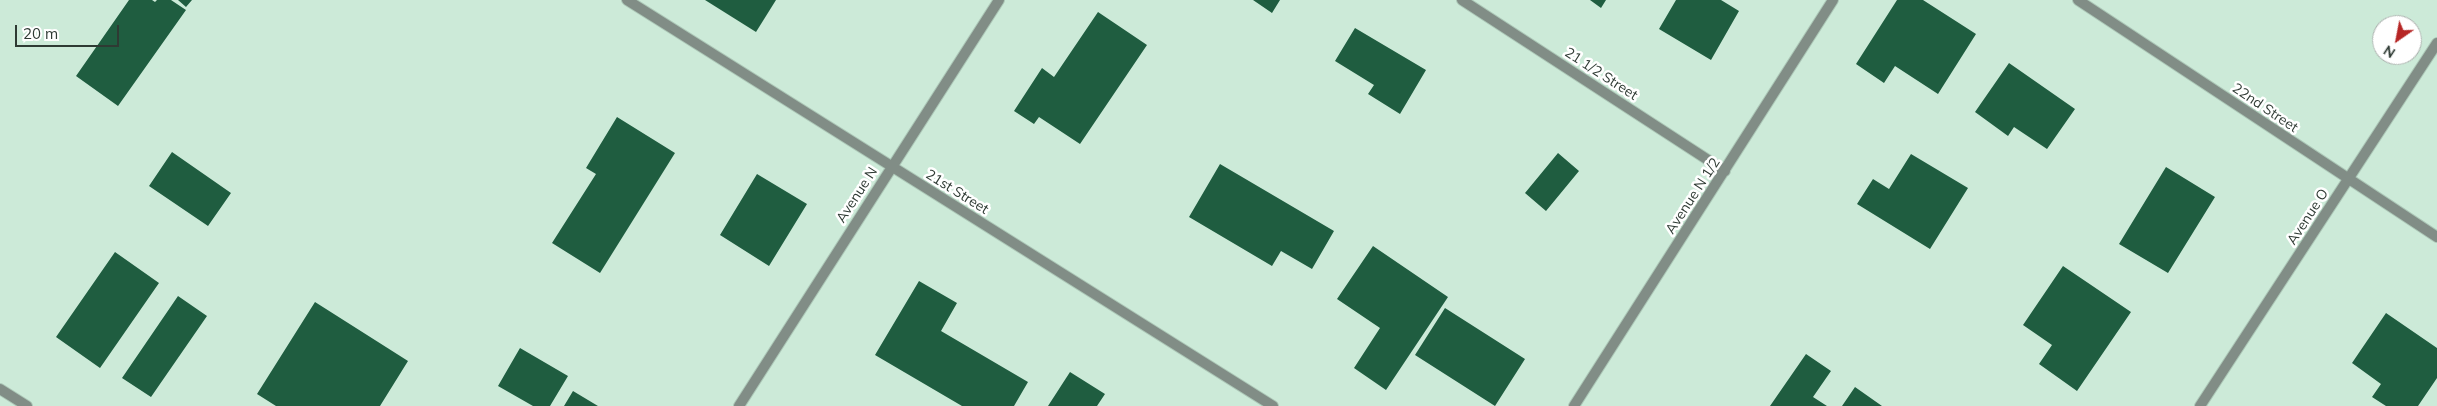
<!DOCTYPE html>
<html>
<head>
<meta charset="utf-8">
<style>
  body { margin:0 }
  #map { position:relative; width:2437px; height:406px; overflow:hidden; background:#ccead8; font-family:Mulish,sans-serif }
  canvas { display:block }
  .north { position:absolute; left:2372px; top:15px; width:50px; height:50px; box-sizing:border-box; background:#fff; border:1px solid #abb0ad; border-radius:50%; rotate:213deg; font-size:14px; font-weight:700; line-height:20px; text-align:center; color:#2e3a33 }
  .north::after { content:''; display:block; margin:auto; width:18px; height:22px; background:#b62625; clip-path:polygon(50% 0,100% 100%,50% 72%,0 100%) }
  .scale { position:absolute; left:15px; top:25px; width:104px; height:22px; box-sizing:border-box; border:2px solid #2e3a33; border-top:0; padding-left:6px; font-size:15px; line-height:18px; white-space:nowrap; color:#2e3a33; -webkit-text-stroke:4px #fff; paint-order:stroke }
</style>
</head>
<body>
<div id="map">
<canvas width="2437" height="406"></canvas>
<div class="north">N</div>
<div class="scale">20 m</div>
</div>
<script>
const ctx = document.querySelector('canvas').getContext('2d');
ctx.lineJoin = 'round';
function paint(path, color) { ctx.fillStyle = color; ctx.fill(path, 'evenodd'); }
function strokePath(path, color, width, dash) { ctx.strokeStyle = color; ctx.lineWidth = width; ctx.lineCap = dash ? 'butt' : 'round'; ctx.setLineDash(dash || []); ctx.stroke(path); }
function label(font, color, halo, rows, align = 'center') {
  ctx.font = font + ' Mulish,sans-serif'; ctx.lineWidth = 5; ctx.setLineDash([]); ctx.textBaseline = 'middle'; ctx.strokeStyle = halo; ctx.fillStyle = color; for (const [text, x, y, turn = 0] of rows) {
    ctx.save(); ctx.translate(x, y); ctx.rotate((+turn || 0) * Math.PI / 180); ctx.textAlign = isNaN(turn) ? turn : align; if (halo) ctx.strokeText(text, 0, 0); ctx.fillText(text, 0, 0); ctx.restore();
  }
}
const building = new Path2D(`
  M129,0H152L155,2L157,0H171L186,10L118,106L76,76Z
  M178,0H192L186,7Z
  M705,0H776L756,32Z
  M1253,0H1280L1272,13Z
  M1590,0H1606L1601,8Z
  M1676,0H1721L1739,11L1711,60L1659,29Z
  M1897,0H1923L1976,34L1938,94L1895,66L1884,83L1856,64Z
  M1098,12L1147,45L1080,144L1039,117L1034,124L1014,111L1042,68L1054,77Z
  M1355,28L1426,70L1400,114L1368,94L1374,85L1335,61Z
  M2009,63L2075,109L2047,149L2014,127L2008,136L1975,112Z
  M617,117L675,153L600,273L552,243L596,174L586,168Z
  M172,152L231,193L208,226L149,186Z
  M1558,153L1579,171L1546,211L1525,193Z
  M1911,154L1968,188L1930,249L1857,204L1873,179L1889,189Z
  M1220,164L1334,231L1312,269L1281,251L1272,266L1189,217Z
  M2166,167L2215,197L2168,273L2119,244Z
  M757,174L807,204L769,266L720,235Z
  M1373,246L1448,297L1386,390L1354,368L1380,328L1337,299Z
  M115,252L159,283L100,368L56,337Z
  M2063,266L2131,312L2077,391L2039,364L2052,345L2023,325Z
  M919,281L957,303L941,331L1028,382L1014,406H962L875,355Z
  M178,296L207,316L151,397L122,378Z
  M315,302L408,361L380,406H276L257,394Z
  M1445,308L1525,359L1495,406L1415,355Z
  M2386,313L2437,348V378L2418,406H2386L2372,397L2381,384L2352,363Z
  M520,348L568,376L550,406H533L498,386Z
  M1806,354L1831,371L1813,397L1827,406H1770Z
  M1070,372L1105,394L1097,406H1048Z
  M1855,387L1882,406H1842Z
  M573,391L598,406H564Z`);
const street = new Path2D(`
  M627,0L1273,406
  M1462,0L1725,171
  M2078,0L2437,237
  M0,389L27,406
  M739,406L999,0
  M1574,406L1833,0
  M2200,406L2437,43`);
const streetNames = [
  ["21 1/2 Street",1601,74,33],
  ["22nd Street",2265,108,34],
  ["21st Street",957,192,32],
  ["Avenue N",857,195,-57],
  ["Avenue N 1/2",1693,196,-57],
  ["Avenue O",2308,217,-57]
];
paint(building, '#1f5d40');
strokePath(street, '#acc7b7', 12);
strokePath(street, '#818d86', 10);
label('14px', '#2e3a33', '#fff', streetNames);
</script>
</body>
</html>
